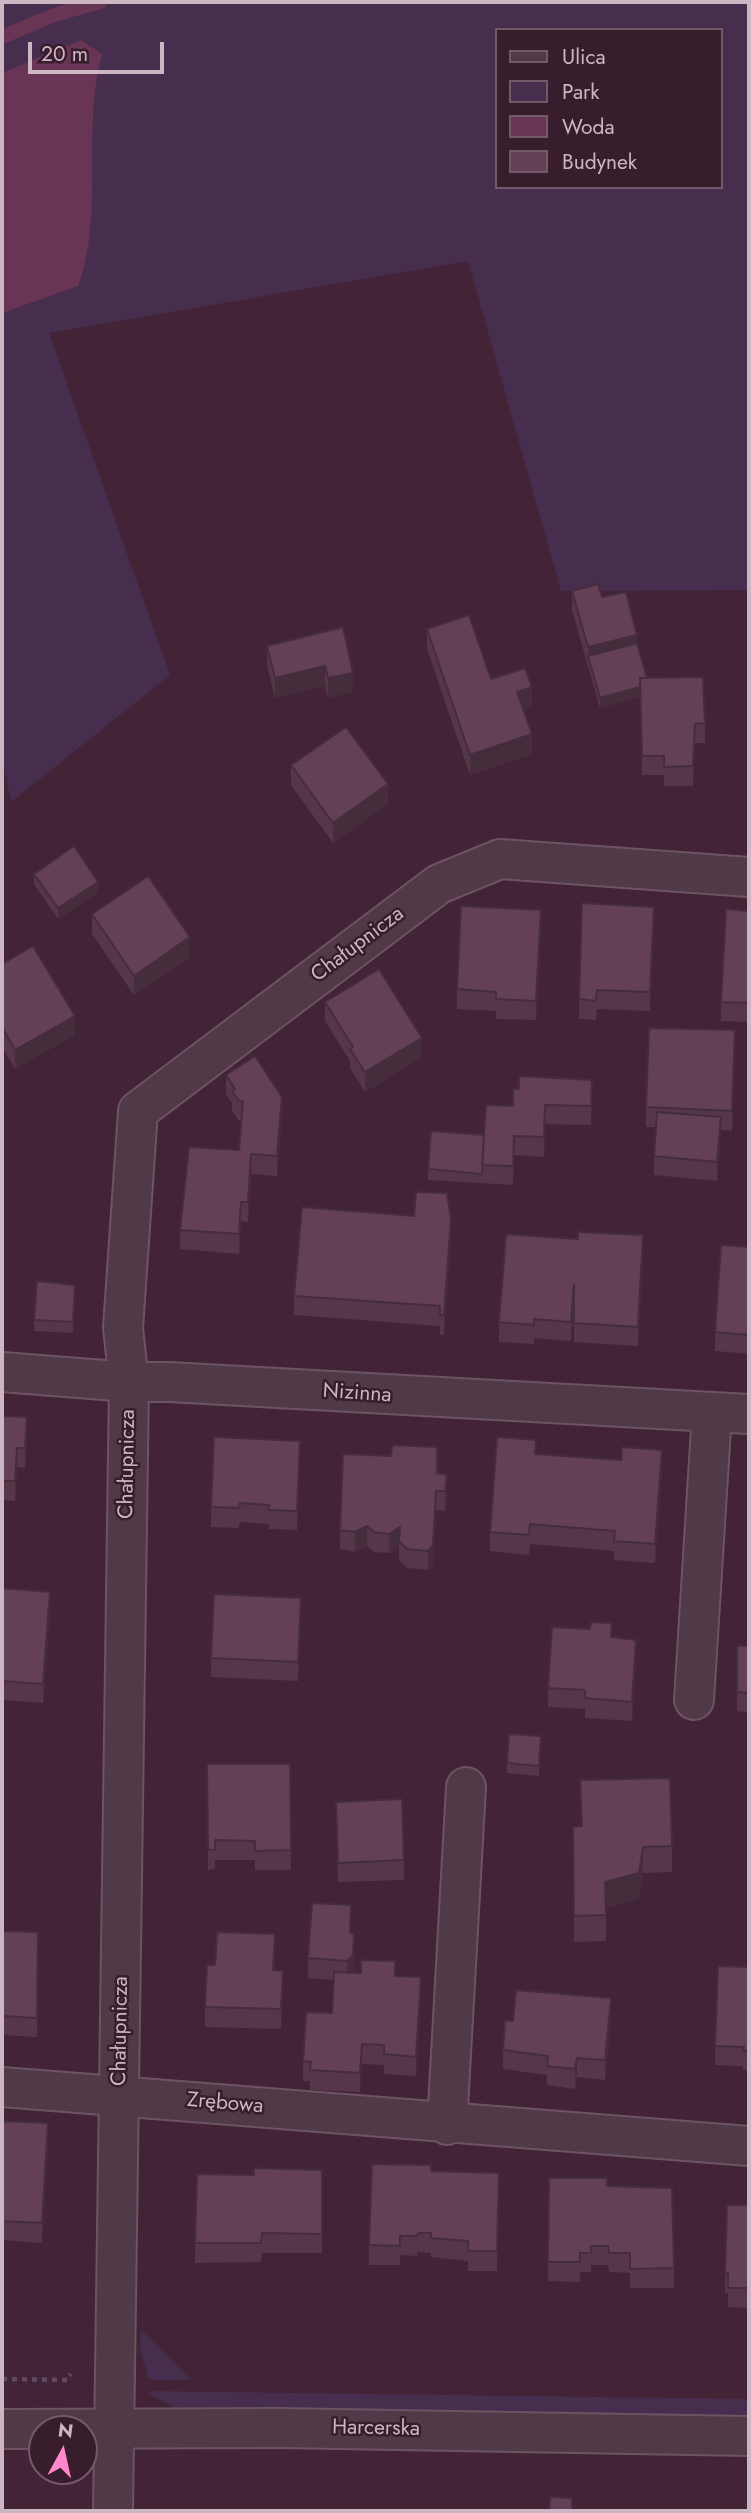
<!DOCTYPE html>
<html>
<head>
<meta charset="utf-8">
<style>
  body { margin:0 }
  #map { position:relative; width:751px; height:2513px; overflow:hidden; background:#432437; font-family:Jost,sans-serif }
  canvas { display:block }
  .frame { position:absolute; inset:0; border:4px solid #ccb6c2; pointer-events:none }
  .legend { position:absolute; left:495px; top:28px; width:228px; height:161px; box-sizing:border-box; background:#381d2d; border:2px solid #735a69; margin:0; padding:9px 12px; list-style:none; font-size:21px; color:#ccb6c2 }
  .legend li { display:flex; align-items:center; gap:14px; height:35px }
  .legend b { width:35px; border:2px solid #735a69 }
  .north { position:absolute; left:28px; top:2415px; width:70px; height:70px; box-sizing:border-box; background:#381d2d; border:2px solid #735a69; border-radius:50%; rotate:8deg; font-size:19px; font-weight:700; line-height:28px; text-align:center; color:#ccb6c2 }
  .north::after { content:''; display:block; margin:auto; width:24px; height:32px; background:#ff88cb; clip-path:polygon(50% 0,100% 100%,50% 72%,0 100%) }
  .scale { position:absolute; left:28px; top:42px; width:136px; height:32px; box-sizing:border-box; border:4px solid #ccb6c2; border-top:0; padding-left:9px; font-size:21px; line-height:24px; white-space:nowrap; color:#ccb6c2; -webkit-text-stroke:5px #381d2d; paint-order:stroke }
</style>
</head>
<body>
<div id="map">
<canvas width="751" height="2513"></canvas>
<div class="frame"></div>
<ul class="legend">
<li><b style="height:9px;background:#523948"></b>Ulica</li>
<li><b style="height:19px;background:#472e4f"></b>Park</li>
<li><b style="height:19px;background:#693554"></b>Woda</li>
<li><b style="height:19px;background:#634055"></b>Budynek</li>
</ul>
<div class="north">N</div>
<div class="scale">20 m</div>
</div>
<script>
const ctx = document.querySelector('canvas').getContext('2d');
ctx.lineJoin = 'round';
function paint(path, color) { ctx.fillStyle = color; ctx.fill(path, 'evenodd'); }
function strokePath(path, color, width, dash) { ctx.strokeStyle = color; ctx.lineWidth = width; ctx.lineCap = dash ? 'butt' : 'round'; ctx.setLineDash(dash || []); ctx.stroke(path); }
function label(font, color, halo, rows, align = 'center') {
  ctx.font = font + ' Jost,sans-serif'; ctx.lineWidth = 5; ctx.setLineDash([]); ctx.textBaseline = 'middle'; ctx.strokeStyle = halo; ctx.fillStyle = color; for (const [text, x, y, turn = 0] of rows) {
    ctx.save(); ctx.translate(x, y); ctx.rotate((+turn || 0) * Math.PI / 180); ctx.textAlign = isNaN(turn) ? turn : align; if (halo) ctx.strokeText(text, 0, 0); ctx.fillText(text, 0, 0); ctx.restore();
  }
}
const green = new Path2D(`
  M2,2H749V590L561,591L468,261L49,333L170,675L11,802L2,758ZM497,30H721V187H497Z
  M141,2330L191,2380H153L148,2377L140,2347Z
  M148,2391L749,2399V2417L175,2407L154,2397Z`);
const water = new Path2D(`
  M81,40L102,54C81,129 105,213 78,286L2,313V73Z`);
const stream = new Path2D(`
  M2,37L54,15L100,2`);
const path = new Path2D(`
  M2,2379L67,2380L71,2374`);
const minor = new Path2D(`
  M2,1372L129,1382H169L749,1414
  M694,1700L712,1412
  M2,2087L749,2146
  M447,2125L466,1787
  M113,2511L129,1382L123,1328L138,1111L439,884L500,859L749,877`);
const tertiary = new Path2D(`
  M2,2429L280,2428L749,2436`);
const wall = new Path2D(`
  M572,591L602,597L637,643L647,678L705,723V743H695L693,786H664V775H642L640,697L600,708L572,610Z
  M427,629L491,679L532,706L523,709L532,754L470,775L427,649Z
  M267,646L353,673V692L328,698L325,686L275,698L267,665Z
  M291,765L388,804L333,843L291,785Z
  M34,874L98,892L58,919L34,884Z
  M749,911V1022L721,1021V1002Z
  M92,914L190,957L134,995L92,934Z
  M654,926L650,1011L597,1009L596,1020L579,1019V999Z
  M541,929L536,1020L496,1019V1011L457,1009V989Z
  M2,964L75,1035L15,1069L2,1047Z
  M325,1002L422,1057L365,1092L350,1068V1061L325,1021Z
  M735,1049L732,1131L721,1130L717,1181L654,1175V1156L656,1127H646V1107Z
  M226,1075L282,1116L277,1176L251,1174L248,1222L241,1221L239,1254L180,1249V1230L239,1150L241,1121H239L232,1111V1103L226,1095Z
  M592,1080L591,1125L545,1124L544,1157L514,1155L513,1185L428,1180V1169L484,1135L513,1106L519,1089Z
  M451,1238L444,1335H440V1326L294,1315V1296Z
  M749,1247V1354L715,1351V1332Z
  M643,1255L638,1346L574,1342V1309L571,1341L534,1338V1344L499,1342V1322Z
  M75,1295L73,1333L34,1331V1320Z
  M2,1416L27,1437L25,1468L17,1467L15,1501L2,1500Z
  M536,1454L662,1469L655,1563L614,1560V1551L530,1544L529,1555L490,1551V1532Z
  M300,1461L297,1530L269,1529V1524L240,1522L239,1528L211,1527V1507Z
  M437,1473L447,1494L445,1511L436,1510L433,1565L428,1570L407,1568L399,1560V1547L389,1553L374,1552L367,1546L355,1552L340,1549V1530Z
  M2,1588L50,1612L43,1703L2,1700Z
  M301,1617L298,1681L211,1677V1658Z
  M612,1637L636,1659L632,1721L585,1718V1709L548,1707V1688Z
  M737,1646H749V1713L737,1711Z
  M541,1747L539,1776L507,1773V1763Z
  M207,1764H290L291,1870H255V1860H215V1869L208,1870Z
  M580,1780L672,1846V1872L643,1873L639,1899L606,1908V1941L574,1942L573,1853L581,1826Z
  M336,1802L404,1860V1880L338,1882Z
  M2,1931L38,1932L37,2037L2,2035Z
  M351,1934L354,1953L353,1973L395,1976L421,1997L416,2076L384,2074V2065L362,2064L360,2092L310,2090V2081H303V2061L332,2013L334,1980L308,1978V1958Z
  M275,1954L274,1970L283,1990L281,2029L205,2027V2007Z
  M749,1967V2070H743V2066L715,2065V2046Z
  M611,2017L605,2080L577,2077L575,2089L547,2085V2075L503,2069V2050L513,2021Z
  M2,2121L48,2143L42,2243L2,2240Z
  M322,2170V2253H262L261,2262L195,2263V2243L254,2175Z
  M431,2171L499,2193L497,2271H468V2261L431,2257V2253L418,2252L417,2256L400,2255V2265H369V2245Z
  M549,2178L607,2186L674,2268V2288H630V2273L609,2272L608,2265H591V2272H580V2282L548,2281Z
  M749,2205V2308L728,2307V2293H725V2274Z`);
const shadedWall = new Path2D(`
  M637,635V654L588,656V647Z
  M325,666V686L275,698V678Z
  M353,673V692L328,698V678Z
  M532,687V706L517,711V692Z
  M640,687V697L600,708V698Z
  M532,734V754L470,775V755Z
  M388,784V804L333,843V823Z
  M98,882V892L58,919V908Z
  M654,907V926L650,1011V992Z
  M541,910V929L536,1020V1001Z
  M190,937V957L134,995V976Z
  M75,1016V1035L15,1069V1050Z
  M422,1038V1057L365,1092V1072Z
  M282,1097V1116L277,1176V1156Z
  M545,1105V1124L544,1157V1137Z
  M721,1117V1137L717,1181V1162Z
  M251,1154V1174L248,1222V1202Z
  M241,1202V1221L239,1254V1234Z
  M451,1218V1238L444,1335V1315Z
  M643,1235V1255L638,1346V1327Z
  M574,1284V1304L571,1341V1322Z
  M27,1417V1437L25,1468V1448Z
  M300,1441V1461L297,1530V1511Z
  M17,1448V1467L15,1501V1481Z
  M662,1450V1469L655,1563V1544Z
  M447,1475V1494L445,1511V1491Z
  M436,1491V1510L433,1565L428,1570V1551Z
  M367,1526V1546L355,1552V1532Z
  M400,1527L399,1547L389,1553V1534Z
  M50,1592V1612L43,1703V1684Z
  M301,1598V1617L298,1681V1662Z
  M636,1640V1659L632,1721V1702Z
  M643,1847V1873L639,1899L605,1908V1882Z
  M354,1934L353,1974L347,1981V1961Z
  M283,1971V1990L281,2029V2009Z
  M421,1977V1997L416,2076V2057Z
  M611,1998V2017L605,2080V2060Z
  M362,2044V2064L360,2092V2073Z
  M577,2058V2077L575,2089V2069Z
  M48,2123V2143L42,2243V2223Z`);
const building = new Path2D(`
  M598,584L602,597L626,592L637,635L588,647L572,591Z
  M469,615L491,679L525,668L532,687L517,692L532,734L470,755L427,629Z
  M343,627L353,673L328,678L325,666L275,678L267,646Z
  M637,643L647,678H640V687L600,698L588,656Z
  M703,677L705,723L695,724L693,766L664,767V756H642L640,678Z
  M346,727L388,784L333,823L291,765Z
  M74,846L98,882L58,908L34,874Z
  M148,876L190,937L134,976L92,914Z
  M582,903L654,907L650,992L597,990L596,1001L579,999Z
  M461,906L541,910L536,1001L496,999V992L457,989Z
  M726,909L749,911V1003L721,1002Z
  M33,946L75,1016L15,1050L2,1027V964Z
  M379,969L422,1038L365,1072L350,1049L353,1047L325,1002Z
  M649,1028L735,1030L732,1111L646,1107Z
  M255,1056L282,1097L277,1156L251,1154L248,1202H241L239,1234L180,1230L189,1147L239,1150L243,1101H239L232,1091L235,1089L226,1075Z
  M519,1076L592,1080L591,1106L545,1105L544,1137L514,1136L513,1166L482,1165L486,1105L513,1106V1089H519Z
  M657,1112L721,1117L717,1162L654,1156Z
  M431,1131L484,1135L482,1174L428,1169Z
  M416,1192L447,1193L451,1218L444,1315H440V1306L294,1296L302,1207L414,1216Z
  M578,1232L643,1235L638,1327L574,1323V1284L571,1322L534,1319V1325L499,1322L506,1234L578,1239Z
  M721,1245L749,1247V1335L715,1332Z
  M37,1281L75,1285L73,1322L34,1320Z
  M2,1416L27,1417L25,1448H17L15,1481H2Z
  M214,1437L300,1441L297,1511L269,1510V1505L240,1503L239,1508L211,1507Z
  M497,1437L536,1440L535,1454L621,1460L622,1447L662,1450L655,1544L614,1541L615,1531L530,1524L529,1535L490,1532Z
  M392,1445L437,1447V1473L447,1475L445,1491H436L433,1545L428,1551L407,1549L399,1541L400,1527L389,1534L374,1532L367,1526L355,1532L340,1530L343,1454L391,1456Z
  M2,1588L50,1592L43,1684L2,1681Z
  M214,1594L301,1598L298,1662L211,1658Z
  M591,1622L612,1623L611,1637L636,1640L632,1702L585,1698V1690L548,1688L552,1627L590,1629Z
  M737,1646H749V1693L737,1692Z
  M509,1734L541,1736L539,1766L507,1763Z
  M207,1764H290L291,1850L255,1851V1841L215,1840V1850H208Z
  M670,1778L672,1846L643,1847L639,1873L605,1882L606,1915L574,1916L573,1827L582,1826L580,1780Z
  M402,1799L404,1860L338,1863L336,1802Z
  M312,1903L351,1905L350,1933L354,1934L353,1955L347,1961L308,1958Z
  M2,1931L38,1932L37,2018L2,2016Z
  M217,1932L275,1934L273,1970L283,1971L281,2009L205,2007L207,1965H215Z
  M361,1960L395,1961V1976L421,1977L416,2057L384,2054V2045L362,2044L360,2073L310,2070L311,2062L303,2061L306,2012L332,2013L334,1972L361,1973Z
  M718,1966L749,1967V2051H743L744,2047L715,2046Z
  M516,1990L611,1998L605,2060L577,2058L575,2069L547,2066L548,2056L503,2050L505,2020L513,2021Z
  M2,2121L48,2123L42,2223L2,2221Z
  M372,2164L431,2165V2171L499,2173L497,2251H468V2241L431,2238V2233H418L417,2236H400V2246L369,2245Z
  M254,2168L322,2170V2234L262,2233L261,2243H195L197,2174L254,2175Z
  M549,2178H607V2186L672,2188L674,2268L630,2269V2253H609L608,2246H591V2253H580V2262H548Z
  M727,2205H749V2288H728V2273L725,2274Z
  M550,2497L572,2498V2511H549Z`);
const streetNames = [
  ["Chałupnicza",358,945,-37],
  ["Nizinna",357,1394,4],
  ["Chałupnicza",128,1464,-89],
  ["Chałupnicza",121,2031,-89],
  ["Zrębowa",225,2104,5],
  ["Harcerska",376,2429,1]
];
paint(green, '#472e4f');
paint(water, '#693554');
strokePath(stream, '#693554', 14);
strokePath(minor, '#6c5462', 42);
strokePath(tertiary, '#6c5462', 42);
strokePath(path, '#624963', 4.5, [5, 5]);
strokePath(minor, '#523948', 38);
strokePath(tertiary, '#523948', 38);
paint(wall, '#553749');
paint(shadedWall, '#452d3c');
paint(building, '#634055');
strokePath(building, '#452d3c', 2);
label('21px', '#ccb6c2', '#381d2d', streetNames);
</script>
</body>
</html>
